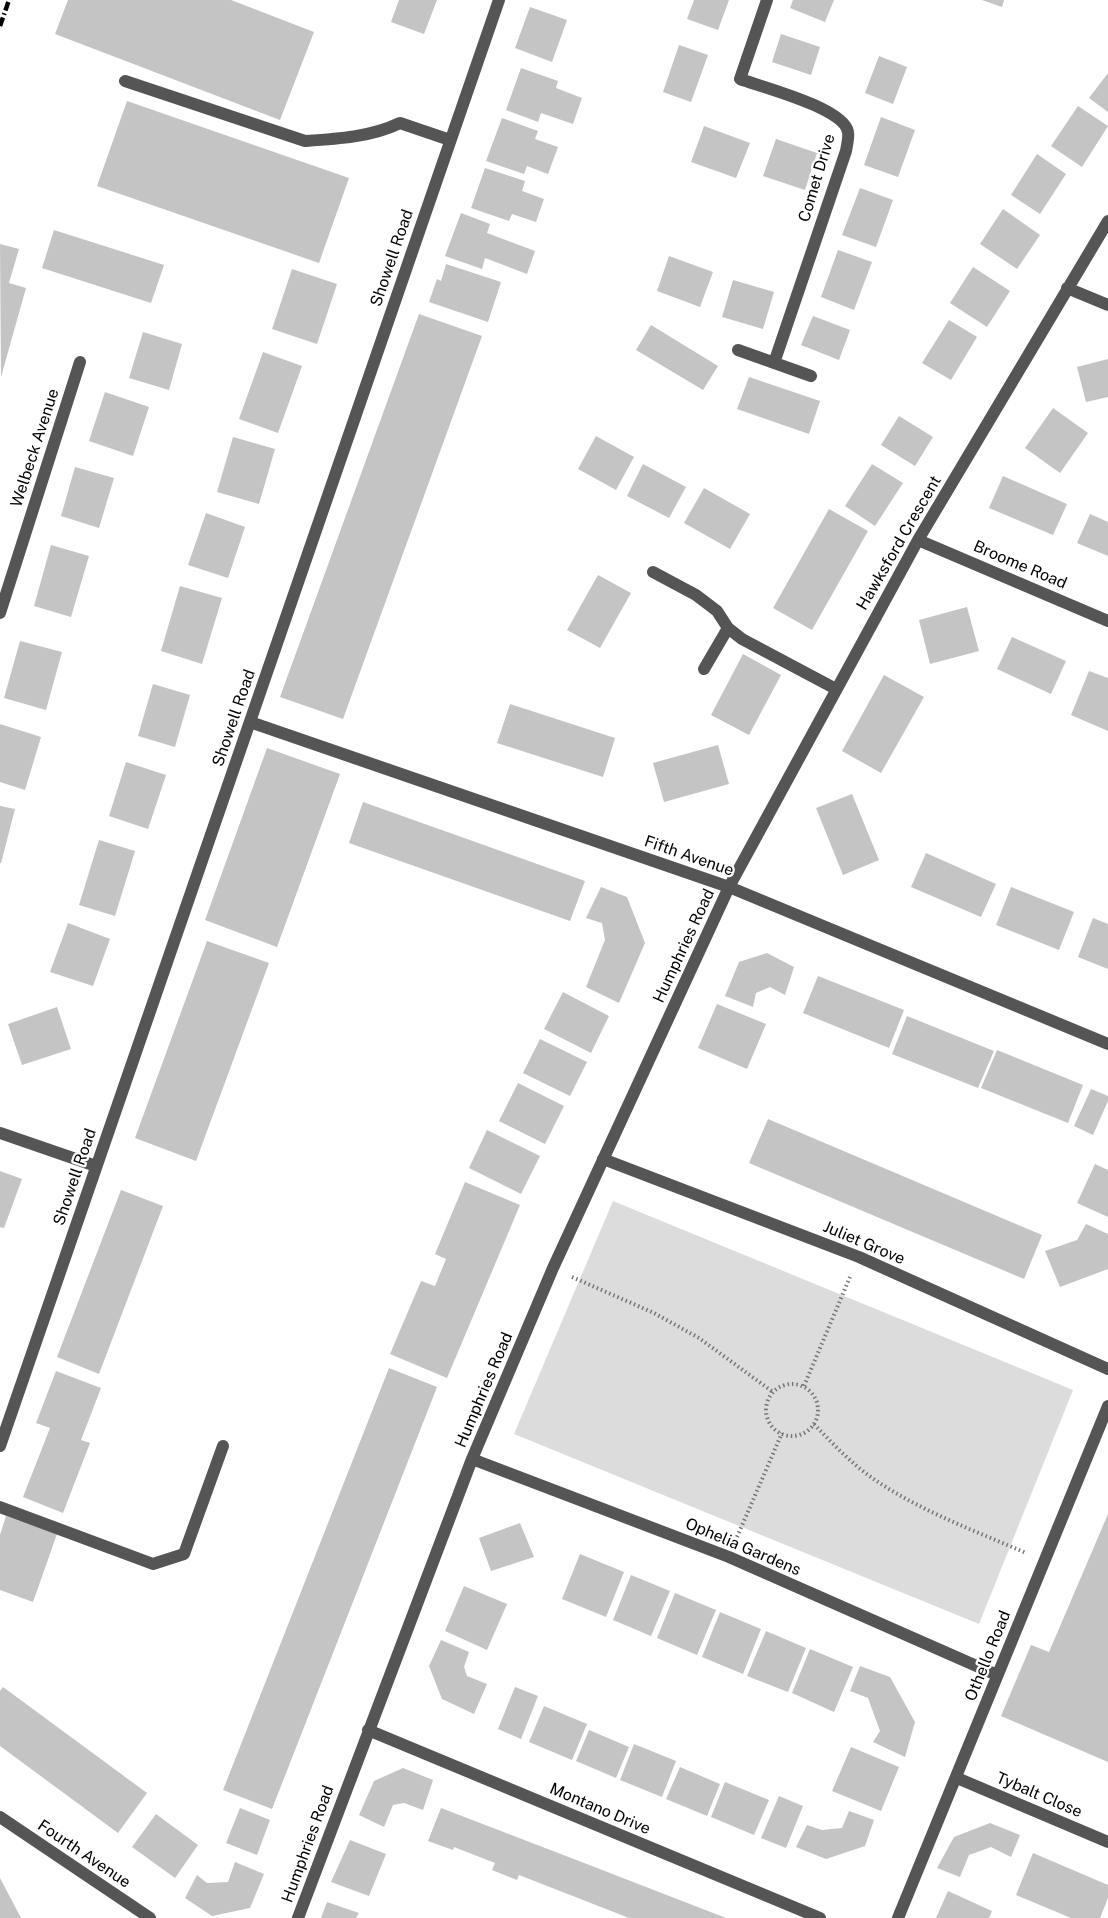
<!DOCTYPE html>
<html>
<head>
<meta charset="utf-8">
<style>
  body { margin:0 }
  canvas { display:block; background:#fff }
</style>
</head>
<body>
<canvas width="1108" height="1918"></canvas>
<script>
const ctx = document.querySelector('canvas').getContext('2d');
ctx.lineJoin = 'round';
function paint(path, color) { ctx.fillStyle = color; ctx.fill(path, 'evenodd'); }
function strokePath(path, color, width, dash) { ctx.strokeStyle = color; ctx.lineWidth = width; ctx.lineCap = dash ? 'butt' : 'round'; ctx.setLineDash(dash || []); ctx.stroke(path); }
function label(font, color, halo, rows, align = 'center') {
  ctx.font = font + ' "Public Sans",sans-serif'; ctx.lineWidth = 4.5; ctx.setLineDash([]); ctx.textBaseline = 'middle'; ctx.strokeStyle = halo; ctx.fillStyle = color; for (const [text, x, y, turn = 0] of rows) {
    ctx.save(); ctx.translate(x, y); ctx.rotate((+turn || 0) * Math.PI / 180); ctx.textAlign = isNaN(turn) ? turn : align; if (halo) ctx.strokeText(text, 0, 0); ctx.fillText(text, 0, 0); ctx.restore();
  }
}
const green = new Path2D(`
  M613,1201L1073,1390L979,1624L514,1434Z`);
const building = new Path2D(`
  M68,0H231L314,32L280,120L55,34Z
  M399,0H437L424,34L391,22Z
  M694,0H729L718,30L687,19Z
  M793,0H834L825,22L790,8Z
  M982,0H1004L1002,7Z
  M530,7L567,20L552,62L515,48Z
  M781,34L820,47L811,75L772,62Z
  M679,45L708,55L691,102L663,92Z
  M879,56L907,67L893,104L865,93Z
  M521,68L558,81L556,88L582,98L573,124L541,113L538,122L506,110Z
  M1108,73V112L1089,98Z
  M127,101L349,178L319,263L97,186Z
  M1078,106L1108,126L1082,167L1051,146Z
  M881,117L915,130L898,177L864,165Z
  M502,118L538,131L535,139L558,147L548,174L527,166L524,174L486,161Z
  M704,126L750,143L736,178L691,162Z
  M776,139L817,153L805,190L763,176Z
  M1037,154L1066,174L1040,214L1011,195Z
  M485,168L525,181L522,191L544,199L536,222L512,214L509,221L471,208Z
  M860,188L893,200L876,247L842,235Z
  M1003,209L1040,235L1017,269L980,244Z
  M461,213L490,224L487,233L535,251L527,274L485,258L482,269L445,256Z
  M54,230L164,265L151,303L42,268Z
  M0,244L19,249L9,283L26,288L1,377Z
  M838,250L872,262L854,310L821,297Z
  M669,256L713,272L700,307L657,291Z
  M446,264L501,282L488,322L429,302L437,279L441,281Z
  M973,267L1010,291L987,327L950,303Z
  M292,269L337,284L317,344L272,329Z
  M733,280L774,292L763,329L722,317Z
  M419,314L482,336L343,719L280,697Z
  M813,316L850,330L839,360L801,345Z
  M949,320L977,337L951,380L922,363Z
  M651,325L718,366L703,390L636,350Z
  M143,332L182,344L169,390L129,378Z
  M263,352L302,366L278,433L239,419Z
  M1108,359V397L1086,402L1077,367Z
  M749,377L820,401L809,434L737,409Z
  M105,392L149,407L133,456L89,441Z
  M1053,408L1088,433L1060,473L1025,448Z
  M899,416L933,437L915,466L881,445Z
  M596,436L634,457L616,490L578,469Z
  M233,437L275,449L259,504L217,492Z
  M643,464L686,487L669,518L627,496Z
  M872,464L903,483L875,526L845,506Z
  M75,467L114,478L99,528L61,516Z
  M1003,476L1067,504L1053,535L989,508Z
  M704,488L750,514L730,549L684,523Z
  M829,509L868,531L812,630L773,608Z
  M206,513L245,527L228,578L188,565Z
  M1090,514L1108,522V556L1077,543Z
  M51,545L89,556L71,617L34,606Z
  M598,575L631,593L600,648L567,630Z
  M180,586L222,598L202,664L161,651Z
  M967,607L979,651L930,664L919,620Z
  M1012,637L1066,661L1051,694L997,669Z
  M20,641L62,652L46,710L4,698Z
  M743,654L781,675L749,735L711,715Z
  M1089,671L1108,678V731L1071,715Z
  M884,675L924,697L881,773L842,751Z
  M153,684L190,695L175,747L138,736Z
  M510,704L615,738L603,777L497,743Z
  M0,724L41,737L25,790L0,782Z
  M718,745L729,784L664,802L653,763Z
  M267,748L340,774L277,947L205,920Z
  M126,762L166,775L148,829L109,816Z
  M852,794L879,860L843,875L816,808Z
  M363,802L585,881L570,921L349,843Z
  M0,806L15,809L1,863H0Z
  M99,840L135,851L115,916L79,905Z
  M926,853L996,884L981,917L911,887Z
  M601,887L627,897L645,943L619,1003L586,987L605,940L602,923L586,918Z
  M1011,887L1074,912L1059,950L996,925Z
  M1093,918L1108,924V969L1078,957Z
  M68,923L110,939L93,986L50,972Z
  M207,941L269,963L196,1161L135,1138Z
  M767,953L794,967L785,995L770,987L756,993L753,1007L725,996L739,962Z
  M818,976L904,1010L889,1048L803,1013Z
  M563,992L609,1016L591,1053L544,1029Z
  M717,1004L766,1024L747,1069L698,1048Z
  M57,1007L71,1049L22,1065L8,1024Z
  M907,1016L994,1051L978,1088L892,1054Z
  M540,1039L587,1062L570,1096L523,1073Z
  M997,1050L1083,1085L1068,1123L981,1088Z
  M518,1083L564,1106L545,1144L499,1121Z
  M1091,1089L1108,1096V1101L1093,1135L1074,1126Z
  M768,1119L1042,1235L1024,1279L749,1163Z
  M487,1130L540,1156L521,1194L469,1168Z
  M1095,1164L1108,1170V1217L1077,1203Z
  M0,1171L22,1179L4,1228L0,1227Z
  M465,1182L520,1205L447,1378L390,1354L421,1281L435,1286L446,1259L435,1254Z
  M121,1190L163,1206L99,1374L57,1357Z
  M1086,1224L1108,1234V1269L1060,1287L1045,1251L1077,1240Z
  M389,1368L437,1387L272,1809L223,1790Z
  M56,1371L101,1388L81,1440L90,1443L63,1513L23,1497L50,1428L36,1423Z
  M1108,1514V1762L1001,1716L1031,1645L1049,1652Z
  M6,1516L57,1534L33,1602L0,1590V1535Z
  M520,1523L534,1557L491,1571L479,1538Z
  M580,1554L624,1572L606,1617L562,1599Z
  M631,1575L670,1591L651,1636L613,1620Z
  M464,1586L507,1604L487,1650L445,1631Z
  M675,1593L716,1610L697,1655L657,1638Z
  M720,1612L761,1629L743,1674L702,1657Z
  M766,1631L806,1648L788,1692L747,1676Z
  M441,1640L469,1652L464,1667L467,1676L487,1684L474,1714L442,1699L429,1666Z
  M810,1649L853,1667L834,1712L792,1693Z
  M860,1666L890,1677L915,1722L905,1757L873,1742L880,1731L868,1698L850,1691Z
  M3,1687L147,1793L118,1833L0,1746V1691Z
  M515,1687L538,1696L521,1739L498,1729Z
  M544,1706L587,1724L572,1760L529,1742Z
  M589,1730L629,1747L616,1778L576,1761Z
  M634,1744L676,1761L662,1797L620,1780Z
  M851,1747L899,1767L881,1811L832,1791Z
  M680,1767L720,1784L707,1816L666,1799Z
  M403,1768L433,1780L423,1810L404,1803L393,1805L384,1827L359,1815L374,1781Z
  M725,1782L769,1800L754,1835L711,1817Z
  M779,1796L803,1806L786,1848L761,1838Z
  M240,1808L270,1820L257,1855L226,1843Z
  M441,1808L579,1861L726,1918H629L519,1875L517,1880L492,1870L495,1863L454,1847L453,1850L428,1841Z
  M849,1811L874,1820L865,1846L826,1859L796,1847L807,1825L822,1830L842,1828Z
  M156,1814L198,1845L175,1878L132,1847Z
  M990,1823L1020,1835L1011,1857L991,1847L969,1855L960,1877L937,1868L954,1837Z
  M350,1840L386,1854L369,1896L331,1882Z
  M1033,1853L1108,1885V1898L1100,1918H1071L1016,1895Z
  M235,1862L264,1874L250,1908L212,1916L185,1898L197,1875L207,1883L228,1882Z
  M0,1878L21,1918H0Z
  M948,1891L992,1911L989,1918H936Z
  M327,1902L359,1913L356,1918H321Z`);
const path = new Path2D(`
  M572,1277L654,1313L699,1338L773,1392
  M766 1410a26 26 0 1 1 52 0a26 26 0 1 1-52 0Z
  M804,1386L850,1277
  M814,1424C831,1442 848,1460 868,1475C915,1509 973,1530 1026,1553
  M737,1537L782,1433`);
const lane = new Path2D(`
  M125,81L305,141C337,139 371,137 400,123L450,140
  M0,1507L153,1564L184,1554L223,1446`);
const street = new Path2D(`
  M767,0L740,79C762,87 844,108 848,132C849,137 847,145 846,151L774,363
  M1067,288L1108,305
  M738,350L811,376
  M918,540L1108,621
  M653,572L696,595L717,611L728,628L742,639L836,689
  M0,613L80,362
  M704,669L728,628
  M250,722L729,887L1108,1044
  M0,1133L96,1166
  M603,1159L859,1257L1108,1369
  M0,1446L499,0
  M472,1459L729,1557L997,1675
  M368,1730L820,1918
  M957,1778L1108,1842
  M0,1817L150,1918
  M298,1918L472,1459L553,1268L729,887L918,540L1108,221
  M898,1918L1108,1406`);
const rail = new Path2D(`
  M0,26L9,0`);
const streetNames = [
  ["Comet Drive",817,178,-73],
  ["Showell Road",392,258,-71],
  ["Welbeck Avenue",35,448,-72],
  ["Hawksford Crescent",899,543,-60],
  ["Broome Road",1020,565,23],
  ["Showell Road",234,718,-71],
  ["Fifth Avenue",689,856,19],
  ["Humphries Road",684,946,-65],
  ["Showell Road",75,1177,-71],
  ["Juliet Grove",864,1243,23],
  ["Humphries Road",484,1390,-67],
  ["Ophelia Gardens",743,1547,23],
  ["Othello Road",988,1656,-68],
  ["Tybalt Close",1039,1795,23],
  ["Montano Drive",600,1809,23],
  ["Humphries Road",308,1844,-70],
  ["Fourth Avenue",84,1854,34]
];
paint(green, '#dcdcdc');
paint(building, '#c4c4c4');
strokePath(path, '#777', 4, [1.5, 3]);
strokePath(lane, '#555', 12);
strokePath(street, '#555', 12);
strokePath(rail, '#000', 4.5, [9, 3, 1.5, 3]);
label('16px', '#000', '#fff', streetNames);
</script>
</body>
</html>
